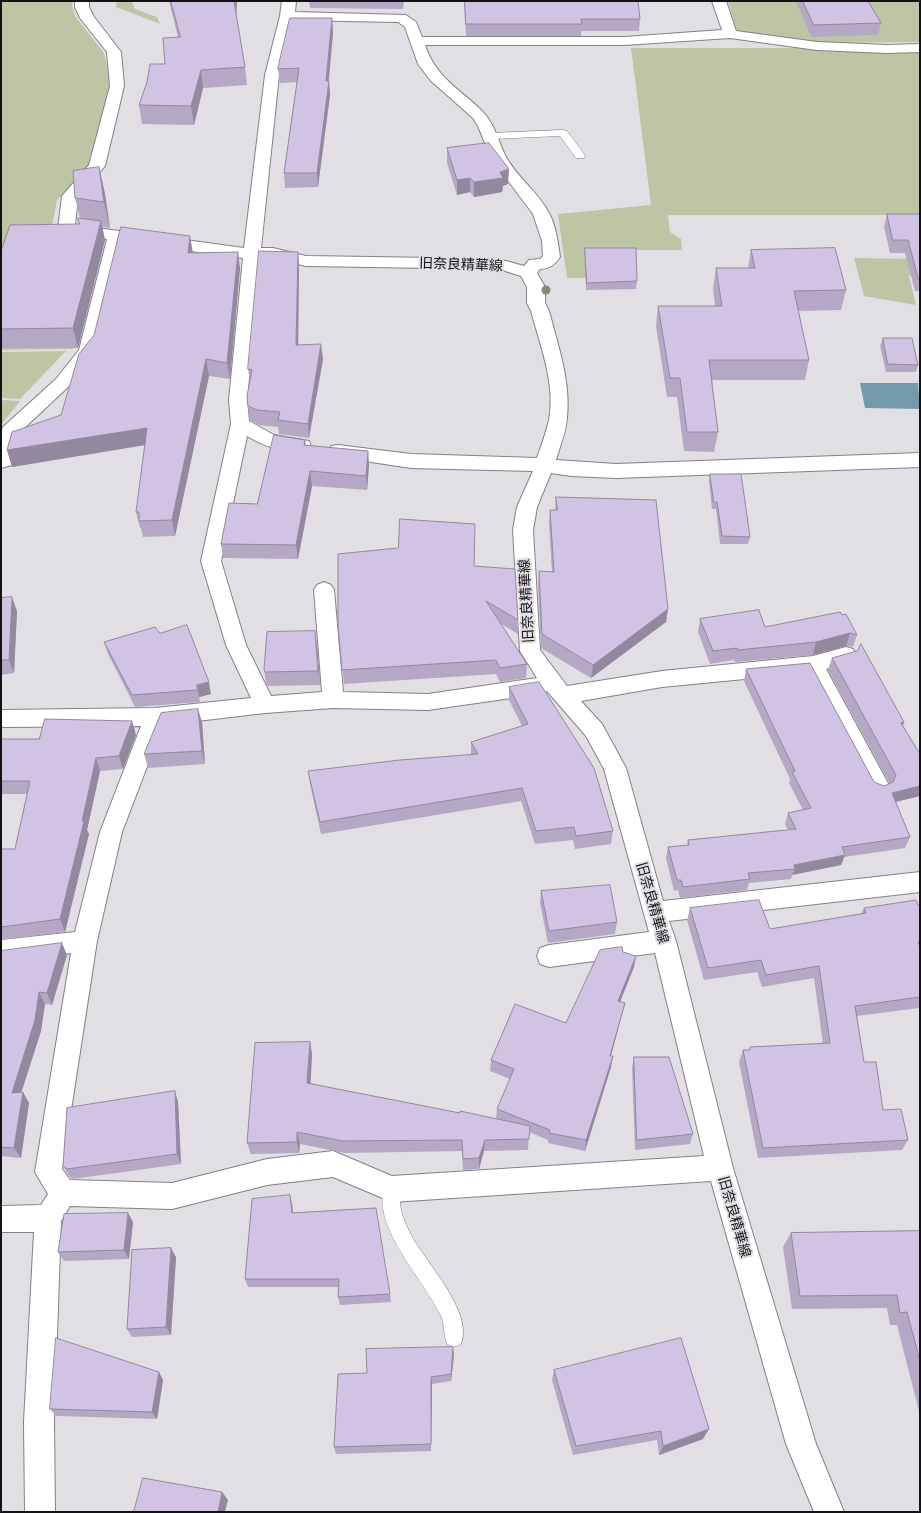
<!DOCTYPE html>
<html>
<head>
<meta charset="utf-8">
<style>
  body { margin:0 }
  #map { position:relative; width:921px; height:1513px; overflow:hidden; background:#e1dfe4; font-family:"Zilla Slab",serif }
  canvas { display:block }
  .frame { position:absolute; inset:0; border:2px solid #121113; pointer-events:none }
</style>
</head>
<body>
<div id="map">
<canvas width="921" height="1513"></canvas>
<div class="frame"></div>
</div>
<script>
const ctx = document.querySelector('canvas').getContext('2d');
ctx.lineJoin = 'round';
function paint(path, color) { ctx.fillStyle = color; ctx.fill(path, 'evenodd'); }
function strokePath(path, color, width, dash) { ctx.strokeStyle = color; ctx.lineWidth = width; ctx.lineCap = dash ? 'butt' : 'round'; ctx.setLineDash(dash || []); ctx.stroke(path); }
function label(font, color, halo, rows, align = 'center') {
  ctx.font = font + ' "Zilla Slab","Noto Sans JP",serif'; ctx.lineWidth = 4; ctx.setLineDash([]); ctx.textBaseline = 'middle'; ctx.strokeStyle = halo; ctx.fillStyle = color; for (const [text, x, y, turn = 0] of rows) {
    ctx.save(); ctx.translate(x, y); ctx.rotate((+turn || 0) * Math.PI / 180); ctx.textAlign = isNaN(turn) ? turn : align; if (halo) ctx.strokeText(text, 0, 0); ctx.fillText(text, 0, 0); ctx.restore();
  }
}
const green = new Path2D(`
  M1,1H73L72,5L75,16L104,53L112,88L102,130L86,172L57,200L49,241H98L73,349L1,350Z
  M117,1L132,2L135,9L157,17L160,24L116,7Z
  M728,1H920V42L818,43L737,33Z
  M631,48H920V215H668L670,232L681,239L682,250H607L609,278H567L558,214L651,205Z
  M854,258L920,259V275L909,276L916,305L864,296Z
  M66,351L20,399L1,398V352Z
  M1,400L20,401L1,425Z`);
const water = new Path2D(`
  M860,383H918L920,409L865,408Z`);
const service = new Path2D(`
  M563,130L567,131L584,154L585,156L584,158H576L560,136L491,139L486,136L491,133Z
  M392,1180L398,1183C402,1192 399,1200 401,1210C402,1217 407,1226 410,1233C424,1261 474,1311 461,1344L454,1347L447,1344C443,1334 445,1323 440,1314C424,1279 368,1224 386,1183Z`);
const minor = new Path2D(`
  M75,1H89V7L94,17L121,52L124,86L105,166L78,197L75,225L244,248L265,75L280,16L282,1H296L295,12L406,15L416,22L422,37H624L722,30L712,1H726L736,31L817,42L887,45L920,44V52L887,53L817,50L730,38L624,45H425C436,78 459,88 482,111C495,124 498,141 506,157C517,177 538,192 549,213C556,226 558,242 560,257C555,265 549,269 540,269L537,273L545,287V303L549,311C558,345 571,382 567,418C566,432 560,446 556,460L616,464L920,453V467L616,478L571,476L551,473L537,507L533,530L540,650L567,686L662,671L813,656L846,647L853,649L856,655L853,661L826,669L890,787L887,793L879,796L871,793L807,673L662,687L581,701L602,724L626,768L663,901L920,872V892L669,921L676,941L733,1168L816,1444L844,1512H814L786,1444L711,1181L392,1202L333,1177L267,1185L172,1209L70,1206L61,1221L54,1422L55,1512H25L24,1422L34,1232H1V1206L41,1205L48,1194L35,1172L71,953L1,962V940L75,932L100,832L141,726L3,727L1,726V710L155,708L251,698L226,645L201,561L231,424L229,400L243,258L123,242L97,351L68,387L19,433L14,460L12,465L1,468V431L3,427L56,379L79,350L107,239L66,234L60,233L58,229L62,196L89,165L110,86L107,52L80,18L75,7ZM293,20L398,22L405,27L418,64L431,81L473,118L478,126L491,158L533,214L542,241L543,256L540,259L529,260L524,266L499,259L306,256L273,248H261L279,75ZM273,258L306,266L499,269L521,276L527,287V303L531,311C540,345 556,384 549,420C546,433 541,446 537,458L411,454L338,445L331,446L329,451L331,456L338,457L411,468L533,471L517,507L513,530L520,651L537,678L428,694L343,692L334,590L331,585L324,582L317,585L314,590L322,692L271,696L246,645L221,561L247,436C263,446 290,456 309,451L311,446L309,441L274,435L249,421L247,400L260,259ZM547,691L586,736L604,769L649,932L549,945L540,948L537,956L540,964L549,967L655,953L704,1156L392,1176L333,1151L267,1159L172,1183L70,1180L62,1169L97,941L122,832L163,725L265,713L333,708L428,710L539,694Z`);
const trees = [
  [546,290]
];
const wall = new Path2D(`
  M169,1H237L236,15L245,67L247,85L203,88L194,125L142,124L139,105L165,64L178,37Z
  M309,1H404L403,9L310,8Z
  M464,1H638L640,19L639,31H581V36H466Z
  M796,1H868L881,23L878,35L811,37Z
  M332,18L333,33L329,81L330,95L318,187L285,188L284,173L297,82L280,83L278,69Z
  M447,148L508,184L503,186L502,192L474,197L470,192L457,195L447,163Z
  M99,167L105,194L110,228L102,227L105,240L78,348H1V251L79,224L80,218L75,198Z
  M887,214H920V291H915L905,253H890L884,227Z
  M585,248L637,281L636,289L586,290L585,255Z
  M751,250L846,290L841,310L798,311L809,360L805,380H712L718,432L714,452L684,451L677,397H667L656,326L658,306H715L713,288L716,268H748Z
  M298,252L299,267L298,344L323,359L309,438L279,434L278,427L259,425L250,420L248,406L250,382L248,369Z
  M193,253L240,268L230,379L209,376L175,536L143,537L141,528H140L136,512L145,445L12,467L7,450L61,415Z
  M883,338L918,365L916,372H886L880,346Z
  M305,440L306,445L368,451L369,465L367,490L312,486L298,559L223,558L221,544L257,504Z
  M710,474L750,537L748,544H720L716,509H712L709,481Z
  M556,497L668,609L666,622L591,678L541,648L538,585L539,571L552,572L549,524L550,510H555Z
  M474,566L518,620V634L501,624L527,664L526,678L500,682L496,674L344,684L338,625Z
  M1,598L17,611L14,673L1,675Z
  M842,615L857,635L853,647L846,646L813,655L735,662L734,660L710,664L698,632L700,619L765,627Z
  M104,642L211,694L199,697L200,702L135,707L108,654Z
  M317,645L320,685L268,686L266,683L264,669Z
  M832,658L904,722L903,726L920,754V796L895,802L910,837L905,848L844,857L841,865L792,875L791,879L749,883L747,890L680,898L678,890L674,891L666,858L668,847L687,845L688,840L788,830L785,824L788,813L803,810L789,783L790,779L744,681L746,669L874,782L884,786L890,784L828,670Z
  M509,687L613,831L611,844L575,849L573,840L535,844L521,801L321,834L310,784L308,771L471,755V742L522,726L509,700Z
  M202,722L205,764L148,768L144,754Z
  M136,735L123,769L100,771L87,830L89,834L65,932L1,940V849H15L27,794H1V739H39Z
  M541,891L617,922L615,934L548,943L540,903Z
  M920,905V1006L919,1008L857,1016L864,1062L883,1110L908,1140L902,1150L758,1158L739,1062L743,1050H749L750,1047L823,1044L814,978L762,987L757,972L704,980L687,920L690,908L770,929L861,914L864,908Z
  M1,951L67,955L52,1005L45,1004L41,1031L21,1092L29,1103L21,1158L1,1156Z
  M623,952L634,967L620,1001L625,1003L622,1014L611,1056V1067L585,1151L548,1143V1140L529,1132L528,1150L484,1151L479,1169L463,1170L462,1151L345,1153L300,1144L299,1153L251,1154L247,1143L310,1042L312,1054L310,1084L460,1113L496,1119L497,1109L510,1079L490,1071L491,1060L566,1023Z
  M634,1057L693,1134L690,1144L635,1150L632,1068Z
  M178,1102L181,1164L73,1179L69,1176L63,1166Z
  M292,1204L293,1213L390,1294L391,1302L340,1305L338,1297L339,1287H248L245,1279Z
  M128,1213L133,1222L129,1259L64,1261L58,1252Z
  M920,1231V1415L897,1325H890L887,1308L792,1309L783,1247L791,1233Z
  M176,1257L171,1335L132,1337L127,1329Z
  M454,1355L451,1381L432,1384L431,1451L336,1454L334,1447L367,1373Z
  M554,1370L703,1439L659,1455L657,1440L573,1455L552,1380Z
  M163,1380L157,1419L56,1416L50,1409Z`);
const shadedWall = new Path2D(`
  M234,1H237L236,19Z
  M332,18L333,33L328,85L329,81L330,95L318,187L317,173L326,81Z
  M201,70L203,88L194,125L191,106Z
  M99,167L105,194L110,228L104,202Z
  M509,169L508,184L503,186L502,192L474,197V182Z
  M470,178V192L457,195V180Z
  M101,221L105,240L78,348L73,328Z
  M190,236L193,253L191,270L188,253Z
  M238,252L240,268L230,379L227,363Z
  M298,252L299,267L298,359L296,345Z
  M321,344L323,359L309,438L308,424Z
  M206,359L209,376L175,536L172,520Z
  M147,428L151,444L12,467L7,450Z
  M368,451L369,465L367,490L366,476Z
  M310,471L312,486L298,559L296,545Z
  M12,597L17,611L14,673L9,660Z
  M668,609L666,622L591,678L593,665Z
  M315,631L317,645L320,685L318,671Z
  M850,633L846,646L813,655L816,642Z
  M209,682L211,694L199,697L200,702L197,685Z
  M198,709L202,722L205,764L202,751Z
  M132,721L136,735L123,769L119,756Z
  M904,722L900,733L901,723Z
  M96,758L100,771L87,830L89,834L65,932L60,919Z
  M920,786V796L887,804L892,793Z
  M845,855L841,865L792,875L795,869L794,865Z
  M62,943L67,955L52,1005L47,993Z
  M636,956L634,967L616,1012L618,1001Z
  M39,992L45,1004L41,1031L18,1103L12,1093Z
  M625,1003L622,1014L608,1067L610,1056Z
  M310,1042L312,1054L310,1095L307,1083Z
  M613,1056L611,1067L585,1151L586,1140Z
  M175,1091L178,1102L181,1164L177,1154Z
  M23,1092L29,1103L21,1158L14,1148Z
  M297,1132L300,1144L299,1153L297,1142Z
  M485,1140L484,1151L479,1169V1158Z
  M290,1195L292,1204L294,1222L292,1213Z
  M128,1213L133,1222L129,1259L124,1250Z
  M171,1248L176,1257L171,1335L166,1327Z
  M453,1347L454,1355L451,1381V1374Z
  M159,1372L163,1380L157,1419L152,1412Z
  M431,1377L432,1384L431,1451Z
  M709,1429L703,1439L659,1455L663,1446Z
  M222,1492L228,1500L225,1512H218Z`);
const building = new Path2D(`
  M171,1H234L245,67L201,70L191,106L139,105L147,82L150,64H165L163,38L180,37Z
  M465,1H638L640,19H581L582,24H466Z
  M803,1H868L881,23L814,25Z
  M290,18H332L326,81H329L317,173H284L299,68L278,69Z
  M489,143L509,169L500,172L503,178L474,182L470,178L457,180L447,148Z
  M99,167L104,202L75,198L73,171Z
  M887,214H920V278H918L908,240H893Z
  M78,218L101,221L73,328L1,329V251L10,225L79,224Z
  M121,227L190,236L188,253L238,252L227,363L206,359L172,520L139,521V512H136L147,428L7,450L12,432L61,415L79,354L94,335Z
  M585,248H636L637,281L587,283Z
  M835,248L846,290L794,291L809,360H709L718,432H687L680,378H670L658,306H722L716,268H755L751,250Z
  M259,251L298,252L296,345L321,344L308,424L278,420L280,412L257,410L248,406L247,396L252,370L248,369Z
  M883,338H912L918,365L888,364Z
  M274,435L305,440L304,445L368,451L366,476L310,471L296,545L221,544L229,503L257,504Z
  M710,474H741L750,537L722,536L717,502H714Z
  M556,497L656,500L668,609L593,665L542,634L539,571L554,572L550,510H557Z
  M400,519L475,524L474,566L515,569L518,620L486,601L527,664L500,668L496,660L342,670L338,625V554L398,548Z
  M12,597L9,660H1V598Z
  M759,610L765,627L840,612L842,615L846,614L857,635L850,633L816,642L738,650L737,648L713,651L700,619Z
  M187,625L209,682L197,685V690L132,695L104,642L155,627L160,633Z
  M315,631L318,671L265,672L264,669L267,632Z
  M861,644L904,722L901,723L920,754V786L892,793L910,837L842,847L845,855L794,865L795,869L748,873L750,879L683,887L681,880H677L668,847L689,845L688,840L796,829L788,813L811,808L792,772L795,771L746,669L810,663L874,782L884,786L893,782L896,775L832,658L857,651Z
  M539,682L594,768L613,831L576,836L574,827L536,831L522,788L320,822L308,771L400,760L478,754L471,742L528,724L509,687Z
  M198,709L202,751L144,754L161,713Z
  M45,719L132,721L119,756L96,758L82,821H84L60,919L1,927V849H15L30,781H1V739H39Z
  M610,885L617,922L549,931L541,891Z
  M759,900L770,929L866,913L864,908L916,900L918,905H920V941L918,942L920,947V997L855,1006L864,1062H876L883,1110L901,1109L908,1140L763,1148L743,1050H750V1047L830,1043L819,966L766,975L761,960L708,968L690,908Z
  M62,943L47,993L39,992L35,1020L12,1093L23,1092L14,1148L1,1147V951Z
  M622,947L623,952L636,956L618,1001L625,1003L610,1056H613L586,1140L549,1133L550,1130L497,1109L514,1069L491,1060L515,1004L566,1023L600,950Z
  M310,1042L307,1083L460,1113V1111L530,1126L529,1139L485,1140L479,1158L463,1159L462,1140L343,1141L297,1132V1142L247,1143L255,1043Z
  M634,1057H669L693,1134L637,1140Z
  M175,1091L177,1154L67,1169L63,1166L67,1108Z
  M290,1195L292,1213L376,1208L390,1294L338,1297L339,1279H245L252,1199Z
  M128,1213L124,1250L58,1252L64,1214Z
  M920,1231V1361L907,1312L900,1313L897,1295L800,1296L791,1233Z
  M171,1248L166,1327L127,1329L132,1250Z
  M56,1338L159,1372L152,1412L50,1409Z
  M681,1338L709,1429L663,1446L661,1431L576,1446L554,1370Z
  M453,1347L451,1374L431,1377V1444L334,1447L338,1374L367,1373L366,1349Z
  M143,1478L222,1492L218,1512H134Z`);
const streetNames = [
  ["旧奈良精華線",461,265,2],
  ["旧奈良精華線",527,601,-93],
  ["旧奈良精華線",652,903,74],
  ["旧奈良精華線",734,1217,74]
];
paint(green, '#bec5a5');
paint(water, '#7499aa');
strokePath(service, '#828185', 1);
strokePath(minor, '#828185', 2);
paint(service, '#fff');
paint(minor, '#fff');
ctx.fillStyle = '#878b6e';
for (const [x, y] of trees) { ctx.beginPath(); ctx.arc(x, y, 4.5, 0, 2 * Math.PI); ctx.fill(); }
paint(wall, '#b4a8c4');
paint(shadedWall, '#9288a0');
paint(building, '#d1c3e4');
strokePath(building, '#9288a0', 1);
label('14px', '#121113', '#e1dfe4', streetNames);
</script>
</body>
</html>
